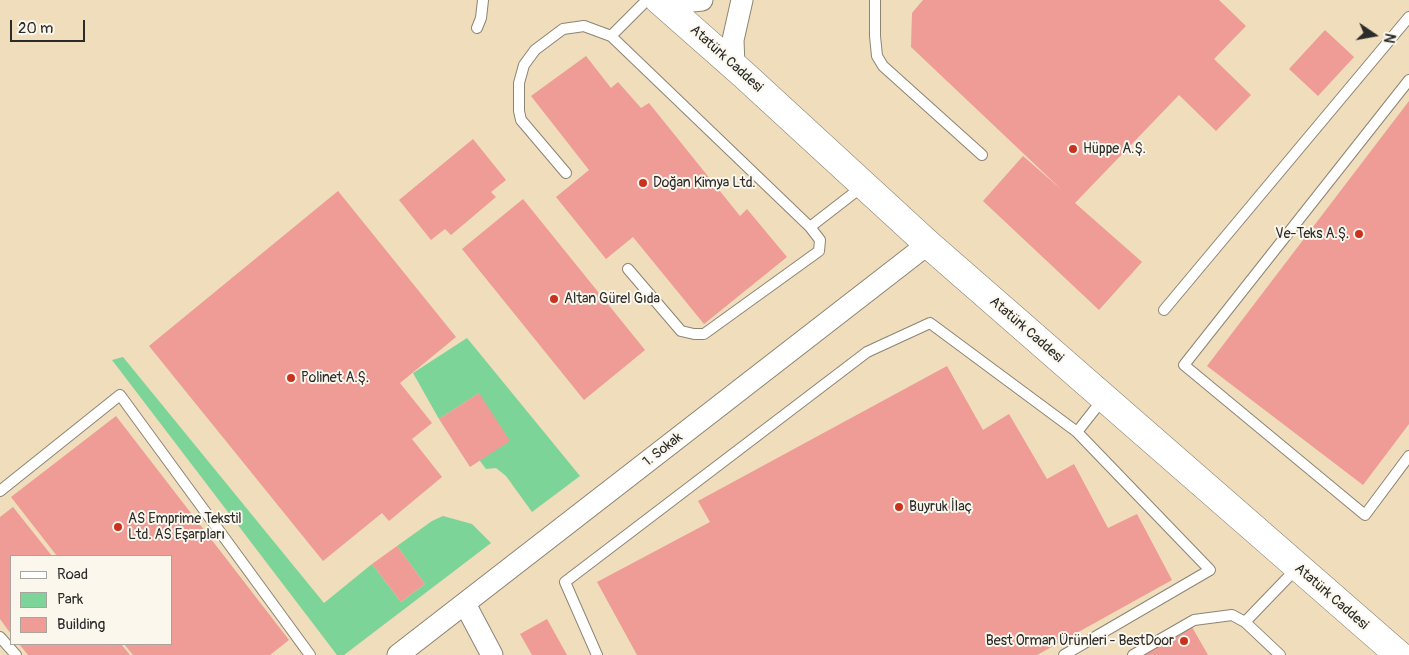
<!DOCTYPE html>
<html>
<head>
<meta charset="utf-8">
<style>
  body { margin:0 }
  #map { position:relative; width:1409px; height:655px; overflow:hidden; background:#efddbc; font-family:Pangolin,sans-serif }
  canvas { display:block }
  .legend { position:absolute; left:10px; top:555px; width:162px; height:90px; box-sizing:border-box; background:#fbf7ec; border:1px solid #a8a59f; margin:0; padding:6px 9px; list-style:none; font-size:15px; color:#2b2b2b }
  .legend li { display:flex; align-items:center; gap:10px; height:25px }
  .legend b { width:25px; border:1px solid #a8a59f }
  .north { position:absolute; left:1349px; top:10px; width:50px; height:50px; -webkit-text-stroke:4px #fbf7ec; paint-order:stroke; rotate:102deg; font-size:14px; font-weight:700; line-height:20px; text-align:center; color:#2b2b2b }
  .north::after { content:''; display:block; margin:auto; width:18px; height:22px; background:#2b2b2b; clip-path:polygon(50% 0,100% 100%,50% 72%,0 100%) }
  .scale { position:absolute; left:10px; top:20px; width:75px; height:22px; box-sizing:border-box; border:2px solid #2b2b2b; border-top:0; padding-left:6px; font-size:15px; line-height:18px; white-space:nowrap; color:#2b2b2b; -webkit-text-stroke:4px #fbf7ec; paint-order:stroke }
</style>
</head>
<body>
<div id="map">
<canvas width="1409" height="655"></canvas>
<ul class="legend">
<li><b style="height:6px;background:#fff"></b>Road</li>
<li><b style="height:14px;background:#7dd498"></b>Park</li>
<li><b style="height:14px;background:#ef9b96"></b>Building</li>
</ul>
<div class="north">N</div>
<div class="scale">20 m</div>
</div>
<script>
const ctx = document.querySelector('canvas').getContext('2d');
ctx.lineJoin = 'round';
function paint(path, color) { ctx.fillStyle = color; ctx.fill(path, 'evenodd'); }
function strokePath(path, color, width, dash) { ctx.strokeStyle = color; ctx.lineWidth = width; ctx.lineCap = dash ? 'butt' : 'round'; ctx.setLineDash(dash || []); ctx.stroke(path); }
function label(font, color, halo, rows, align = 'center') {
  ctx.font = font + ' Pangolin,sans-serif'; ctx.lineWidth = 4; ctx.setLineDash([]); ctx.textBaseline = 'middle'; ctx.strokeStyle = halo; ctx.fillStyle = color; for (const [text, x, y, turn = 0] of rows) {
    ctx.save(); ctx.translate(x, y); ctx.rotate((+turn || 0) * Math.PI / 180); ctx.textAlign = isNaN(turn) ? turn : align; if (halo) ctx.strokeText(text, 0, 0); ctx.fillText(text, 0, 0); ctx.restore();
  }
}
const green = new Path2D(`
  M467,338L580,476L532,512L506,476L496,468L486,469L480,461L479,393L439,419L413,373Z
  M123,357L324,603L372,564L401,602L425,584L397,546L432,521L443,516L472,524L491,543L344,655H337L112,360Z`);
const building = new Path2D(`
  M923,0H1219L1246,26L1214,59L1251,95L1216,131L1179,95L1075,203L1142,262L1099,310L983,201L1023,156L1062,190L911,47L912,13Z
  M1325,30L1354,57L1318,96L1289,69Z
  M586,56L611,88L618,82L641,108L649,103L740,216L747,209L787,257L704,324L633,237L606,259L556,197L589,170L531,96Z
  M1409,101V424L1363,485L1207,366Z
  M473,139L506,180L491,192L496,197L451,235L445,229L431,240L399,200Z
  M338,191L456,337L400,383L432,423L412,439L442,477L389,521L382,513L323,561L149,346Z
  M523,199L645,350L584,400L462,249Z
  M947,366L983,430L1009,414L1047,479L1074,464L1108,528L1137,514L1172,580L1037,655H637L597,582L710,522L698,501Z
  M479,393L510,441L470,467L439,419Z
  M116,416L289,640L270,655H133L124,644H171V556H57L11,497Z
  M13,507L52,556H11V634L0,619V517Z
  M397,546L425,584L401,602L372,564Z
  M547,619L567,655H532L520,634Z
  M1192,627L1208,655H1143Z
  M19,644H121L130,655H28Z`);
const lane = new Path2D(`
  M875,0V36L877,56L883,66L982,155
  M477,28L481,18L483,0
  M611,36L647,0
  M1409,80L1184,365L1365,515L1409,456
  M566,173L521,120L519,111V83L524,65L535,50L563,29L584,26L611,36L810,227L820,240L819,251L704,334H694L681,331L628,269
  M810,227L863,186
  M1164,310L1409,17
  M1077,432L1103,399
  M0,491L120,395L310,655
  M1245,622L1280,655
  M0,637L16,655
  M597,655L565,582L867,352L930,323L1077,432L1210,570L1064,655
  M1133,655L1194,620L1232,615L1245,622L1297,568`);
const street = new Path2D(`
  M664,4L702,0
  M734,66L733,40L742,0
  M465,604L492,655
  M398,655L928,244`);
const secondary = new Path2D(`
  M659,0L743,74L928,244L1399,655`);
const markers = [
  [1073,149,5,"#c8321e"],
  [643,183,5,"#c8321e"],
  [1359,234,5,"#c8321e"],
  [554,299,5,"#c8321e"],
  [291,378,5,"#c8321e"],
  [899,507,5,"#c8321e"],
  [118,527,5,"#c8321e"],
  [1184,641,5,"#c8321e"]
];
const streetNames = [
  ["Atatürk Caddesi",726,59,42],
  ["Atatürk Caddesi",1026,330,41],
  ["1. Sokak",663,450,-38],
  ["Atatürk Caddesi",1331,597,41]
];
const poiNames = [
  ["Hüppe A.Ş.",1083,149],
  ["Doğan Kimya Ltd.",653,183],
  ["Ve-Teks A.Ş.",1349,234,"right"],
  ["Altan Gürel Gıda",564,299],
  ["Polinet A.Ş.",301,378],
  ["Buyruk İlaç",909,507],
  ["AS Emprime Tekstil",128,519],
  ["Ltd. AS Eşarpları",128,535],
  ["Best Orman Ürünleri - BestDoor",1174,641,"right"]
];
paint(green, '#7dd498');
paint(building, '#ef9b96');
strokePath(lane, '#8d8474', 12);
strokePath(street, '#8d8474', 23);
strokePath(secondary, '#8d8474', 29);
strokePath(lane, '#fff', 10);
strokePath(street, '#fff', 21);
strokePath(secondary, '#fff', 28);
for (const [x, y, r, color] of markers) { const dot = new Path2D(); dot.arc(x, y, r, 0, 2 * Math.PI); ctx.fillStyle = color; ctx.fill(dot); strokePath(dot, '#fbf7ec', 2); }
label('14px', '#2b2b2b', '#fbf7ec', streetNames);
label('14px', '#2b2b2b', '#fbf7ec', poiNames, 'left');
</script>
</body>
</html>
